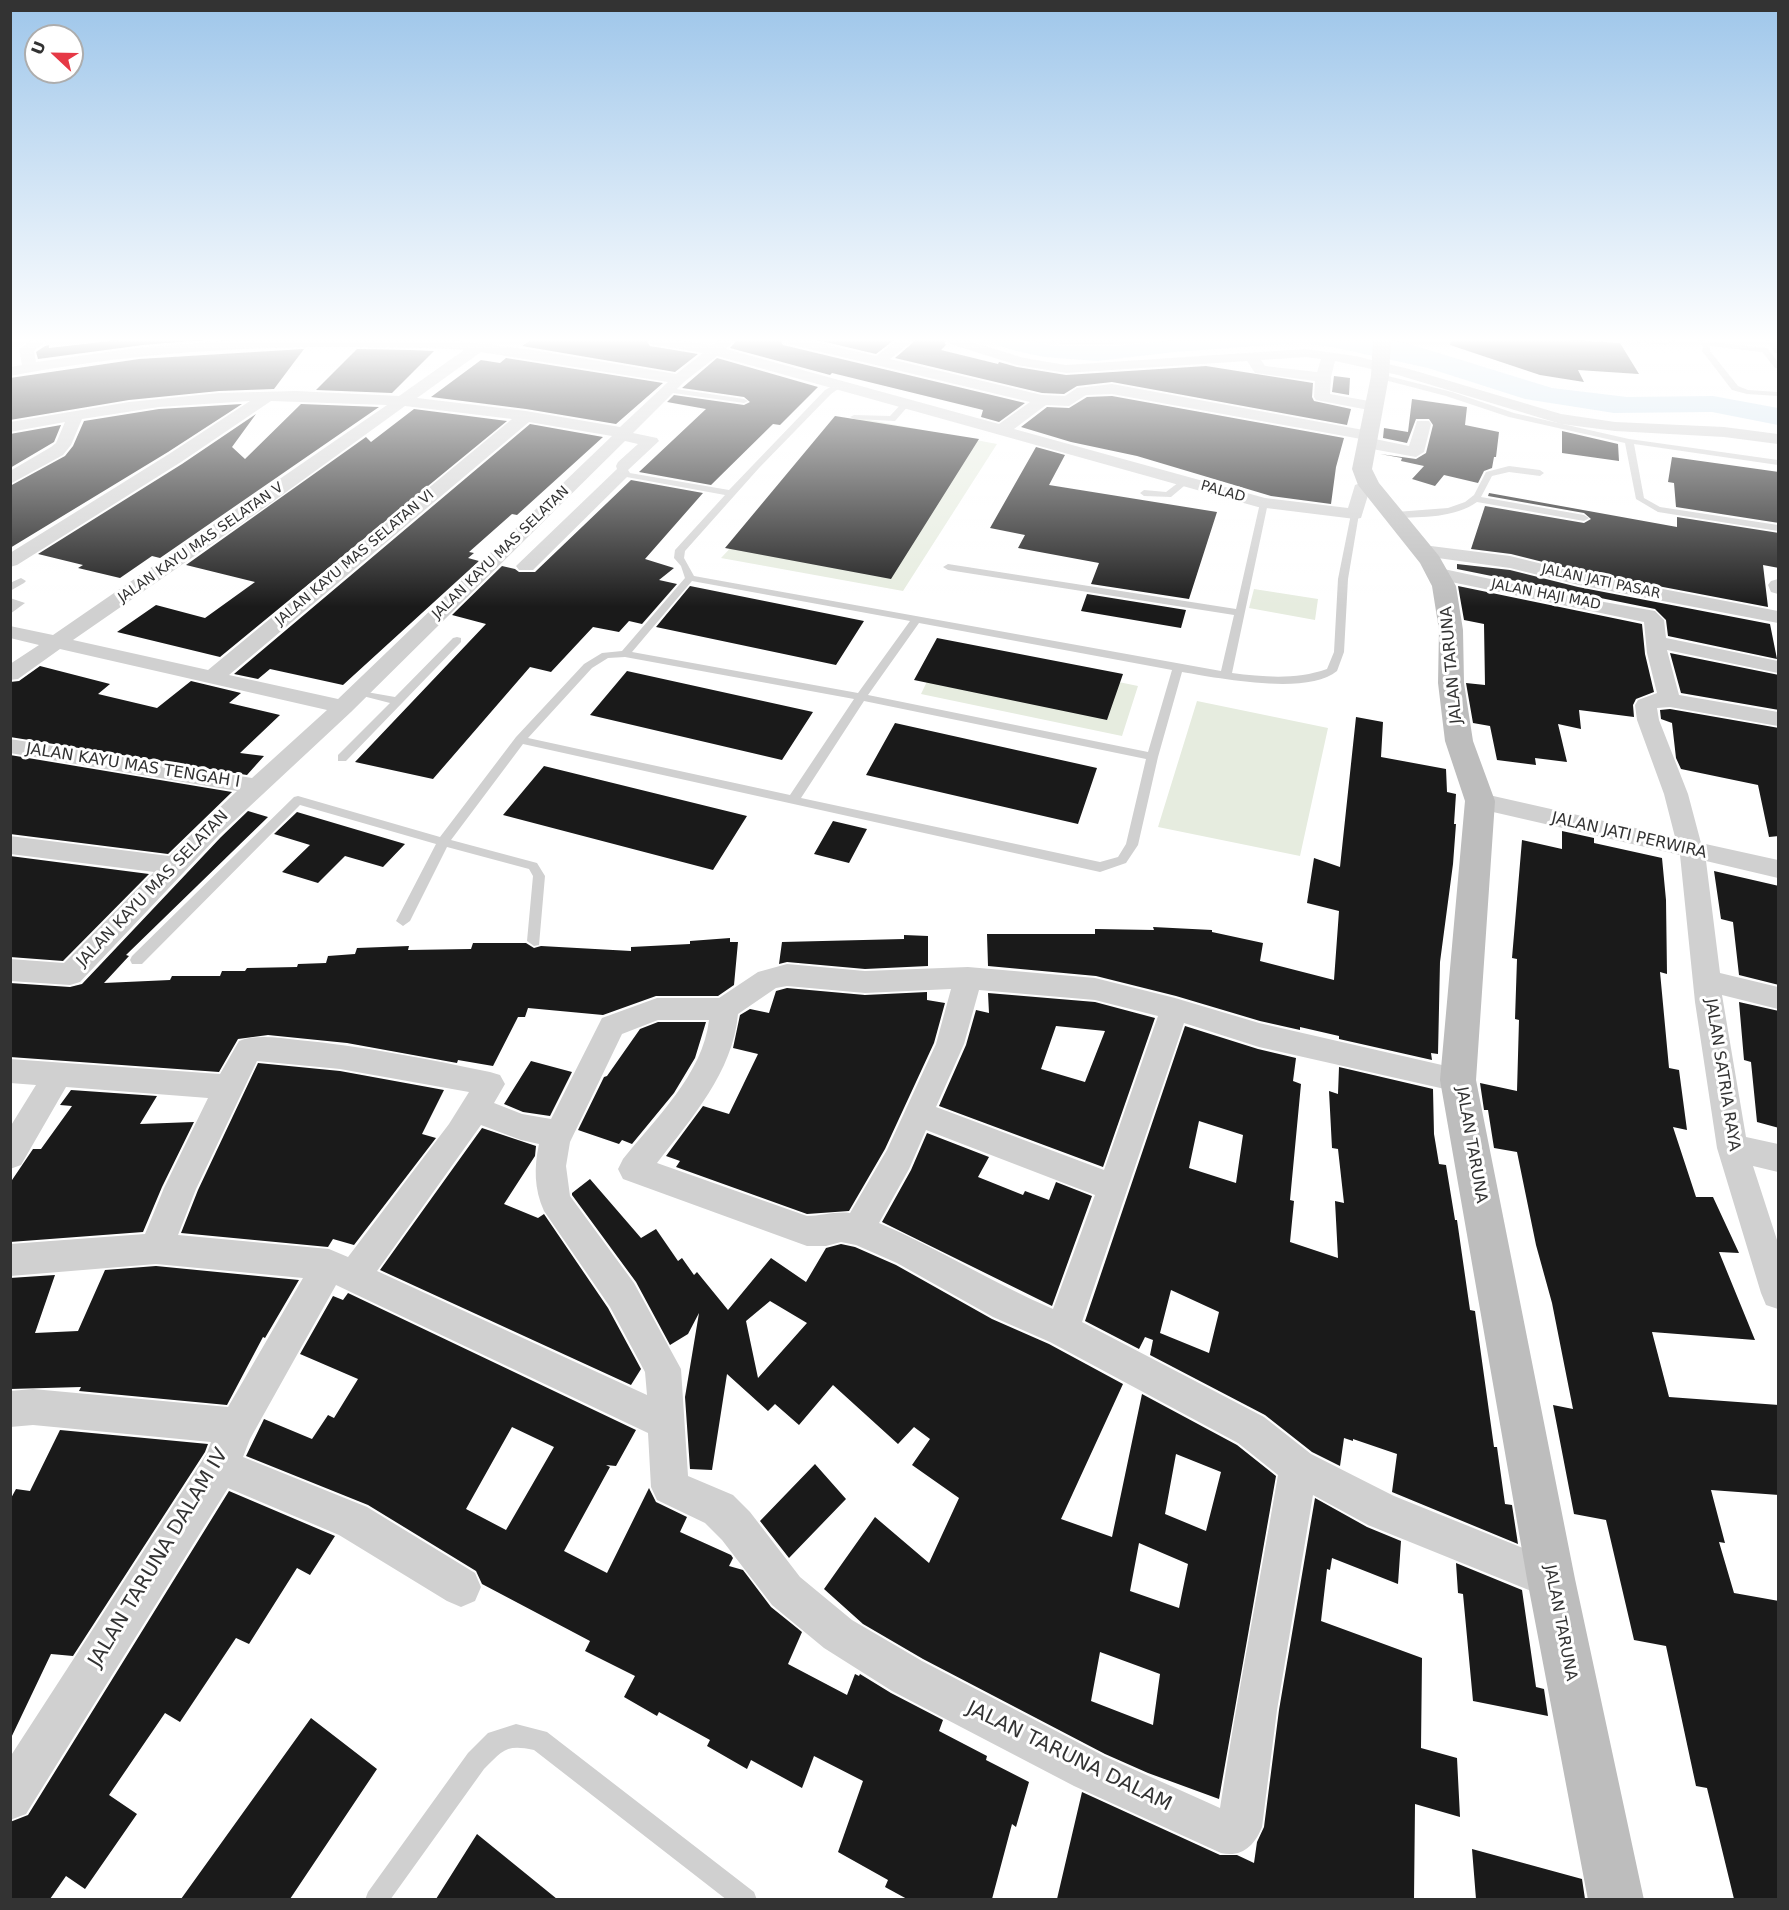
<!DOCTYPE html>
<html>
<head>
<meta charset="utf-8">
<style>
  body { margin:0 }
  #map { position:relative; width:1789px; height:1910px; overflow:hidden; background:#fff; font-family:"DejaVu Sans",sans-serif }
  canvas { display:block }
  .frame { position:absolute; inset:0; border:12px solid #333; pointer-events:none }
  .north { position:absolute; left:24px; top:24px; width:60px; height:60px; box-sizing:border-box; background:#fff; border:2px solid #adadad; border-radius:50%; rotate:292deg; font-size:16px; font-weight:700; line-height:24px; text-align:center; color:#333 }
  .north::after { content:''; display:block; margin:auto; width:21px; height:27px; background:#e63946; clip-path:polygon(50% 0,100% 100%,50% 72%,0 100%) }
</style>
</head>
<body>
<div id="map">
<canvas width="1789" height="1910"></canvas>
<div class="frame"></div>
<div class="north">U</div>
</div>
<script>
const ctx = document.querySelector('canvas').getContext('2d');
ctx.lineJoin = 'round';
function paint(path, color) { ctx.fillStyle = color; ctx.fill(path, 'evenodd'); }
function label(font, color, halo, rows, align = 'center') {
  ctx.font = font + ' "DejaVu Sans",sans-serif'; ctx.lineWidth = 6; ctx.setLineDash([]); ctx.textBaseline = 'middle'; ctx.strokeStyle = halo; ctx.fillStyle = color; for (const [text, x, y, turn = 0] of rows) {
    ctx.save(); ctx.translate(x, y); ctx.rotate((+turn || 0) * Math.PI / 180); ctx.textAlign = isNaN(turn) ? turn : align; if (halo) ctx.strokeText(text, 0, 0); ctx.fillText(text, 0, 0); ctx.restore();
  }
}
const green = new Path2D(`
  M854,417L997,444L903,591L721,558Z
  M1254,589L1318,599L1315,620L1249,608Z
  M944,646L1138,686L1122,736L921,694Z
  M1197,701L1328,728L1300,856L1158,827Z`);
const water = new Path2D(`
  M984,340H1032L1053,346H1113L1176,340H1390L1403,342L1552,388L1627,397L1713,396L1778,408V425L1712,412L1614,413L1525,399L1428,368L1337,348L1301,343L1174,352L1097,361L1044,357L1012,350Z`);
const building = new Path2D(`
  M118,340H204L143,345L38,359L36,352L45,346L49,345V348Z
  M531,340H646L650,346L698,354L675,372L522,346Z
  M737,340H780L783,345L1025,403L999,422L981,417L983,410L832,373L830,375L730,348Z
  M817,340H894L876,354Z
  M916,340H943L946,345L941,350L998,364L999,362L1017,367L1066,375L1206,366L1313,383L1312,397L1314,401L1351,409L1347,425L1112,382L1077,386L1064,394L1042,393L895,358Z
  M1451,340H1570L1620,343L1639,374L1578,370L1584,382L1540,375L1450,345Z
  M304,349L274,389L219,391L129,400L10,420V378L139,359Z
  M357,349L410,350L434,351L392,393L316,390Z
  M506,358L663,383L616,424L526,409L431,397L481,360L500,363Z
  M717,358L818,387L780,425L773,424L711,485L639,472L706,409L667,402L674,395L744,405L750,402L744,397L682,388Z
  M1334,376L1350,378L1349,395L1332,392Z
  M1112,396L1344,438L1336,467L1331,504L1271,496L1137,456L1071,442L1021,427L1047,407L1069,408L1087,397Z
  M1412,399L1467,407L1465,425L1499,432L1496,457H1494L1492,468L1484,471L1478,483L1444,475L1435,486L1412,479L1424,466L1401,461L1402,458L1380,454L1416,459L1426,453L1433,425L1429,419H1416L1407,443L1383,438L1384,428L1408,432Z
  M242,404L168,452L10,548V486L65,456L73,446L84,421L159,409Z
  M301,404L379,407L160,558L152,556L120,578L78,568L83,565L38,554L182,464L256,414L232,447L245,459Z
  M414,409L507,421L220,657L117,632L156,605L205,618L255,582L186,565L366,437L371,442Z
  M835,416L979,439L891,579L725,548Z
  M530,424L603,437L517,515L512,514L469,552L474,553L468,558L479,561L343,685L270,669L258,679L234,674Z
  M61,425L54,442L10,468V434Z
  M1562,431L1618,444L1619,461L1562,453Z
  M1036,447L1065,455L1049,485L1217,512L1189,599L1091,584L1099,563L1018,548L1025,535L990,528Z
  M1672,457L1779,472V523L1676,507L1674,483L1668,482Z
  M631,480L703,493L645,559L674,568L659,580L677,584L642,624L629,621L619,632L593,627L551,672L530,667L433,779L355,762L486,624L452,615L502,566L515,569L519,572H535Z
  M1489,493L1677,527V517L1779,533V568L1763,565L1768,607L1579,571L1511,554L1471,549L1485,506L1584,523L1591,519L1584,513L1488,496Z
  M1457,564L1510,570L1578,587L1770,624L1777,659L1668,636L1666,620L1655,609L1457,569Z
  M690,586L864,621L836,665L656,627Z
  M1458,586L1642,624L1645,654L1654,692L1636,699L1633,705L1634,717L1579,710L1581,729L1558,724L1567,762L1535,758L1536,765L1497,760L1490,726L1473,723L1466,683L1485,685L1484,624L1464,620Z
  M1087,594L1186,610L1181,628L1081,611Z
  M937,638L1123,674L1107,720L914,680Z
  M1670,653L1779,675V710L1681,693Z
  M40,666L110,684L98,694L157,708L191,681L241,693L229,703L280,715L240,753L264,756L247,775L10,737V682L19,681Z
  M627,671L813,712L782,760L590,715Z
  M1670,709L1779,728V836L1769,837L1758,785L1681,769L1676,758L1672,723L1661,719L1660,710Z
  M1356,717L1383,722L1381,757L1446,769L1447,792L1456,794L1454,824H1456L1453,864L1440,962L1438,1054L1431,1053L1432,1060L1339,1039V1036L1300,1027V1030L1260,1021L1176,996L1096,976L988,966L987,934H1095V929L1154,930L1153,927L1212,930V932L1263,943L1260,961L1334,980L1339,911L1307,903L1314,858L1340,867Z
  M895,723L1097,768L1078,824L866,775Z
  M10,755L232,792L168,854L10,834Z
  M544,766L747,816L713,870L503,815Z
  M248,811L268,817L126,955L129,956L104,983L170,980L172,976H220L222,971H245L247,968L297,967L298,964L326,963L328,956L355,954L357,948L409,946L408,950L471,949L473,943H526L534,948L541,946L631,951V947L690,944V941L730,938V942H738L734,985L718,996H656L603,1015L528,1008L525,1017H518L493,1066L458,1060L457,1063L347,1043L268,1035L238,1039L219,1072L10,1057V983L70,987L82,984L221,837Z
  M297,812L405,844L383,867L345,856L318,883L282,872L310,845L274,834Z
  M833,821L867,829L849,863L814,854Z
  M1562,831L1594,838V843L1662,858L1666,900L1667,974L1660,972L1669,1068L1679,1070L1687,1130L1673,1127L1696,1197H1713L1739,1253L1719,1252L1755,1340L1652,1332L1669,1397L1779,1405V1495L1711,1490L1725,1543L1719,1542L1734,1593L1779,1601V1899H1734L1707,1788L1696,1786L1666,1646L1634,1640L1606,1520L1574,1514L1553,1405L1573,1409L1552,1303L1536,1245L1517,1152L1494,1148L1488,1110H1484L1480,1083L1517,1091L1519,1020L1515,1019L1517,959L1512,958L1522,840L1562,849Z
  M10,857V856L149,874L63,961L10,957Z
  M1714,871L1779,886V985L1739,975L1733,922L1721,919Z
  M904,935L928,936V966L865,969L787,962L779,964L782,942L904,939Z
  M787,988L865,995L927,992V1000L945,1003L934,1043L885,1149L849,1211L807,1214L676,1167L680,1161L666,1156L703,1106L729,1114L758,1054L733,1048L740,1015L750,1009L769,1013L776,991Z
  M988,993L1095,1002L1155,1018L1103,1167L939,1106L966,1045L976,1010L989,1013ZM1056,1026L1105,1031L1085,1082L1041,1069Z
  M1739,1002L1779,1011V1128L1757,1122L1751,1062L1744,1060Z
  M658,1022H706L695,1058L674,1093L632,1144L622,1140L619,1144L578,1130L604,1077L607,1076L640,1029Z
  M1185,1026L1258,1049L1296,1058L1293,1081L1301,1084L1290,1200L1294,1201L1290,1242L1338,1258L1335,1201L1344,1203L1338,1149L1332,1148L1329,1091L1338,1094L1339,1067L1433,1089L1434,1134L1439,1164L1446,1165L1455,1220H1457L1470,1310L1475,1311L1494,1447H1497L1505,1504L1512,1505L1518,1544L1392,1492L1397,1454L1353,1439V1441L1344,1438L1340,1466L1312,1452L1265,1415L1150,1355L1153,1340L1145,1337L1139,1349L1085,1321ZM1199,1121L1243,1135L1236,1183L1189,1168ZM1171,1290L1219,1312L1209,1353L1160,1333Z
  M531,1061L572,1072L550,1116L523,1112L504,1104Z
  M258,1063L340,1071L444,1090L422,1134L436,1138L354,1245L333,1239L328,1247L181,1233L198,1190Z
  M71,1090L157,1096L140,1124L194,1122L162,1187L143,1232L10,1242V1183L33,1149H41L72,1106L60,1105Z
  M482,1128L536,1146L535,1156L504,1204L538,1218L544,1214L608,1308L641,1369L631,1385L380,1270Z
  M927,1133L989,1157L978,1177L1023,1195L1025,1191L1049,1200L1056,1182L1092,1196L1052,1306L882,1222L911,1170Z
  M590,1179L641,1238L656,1229L678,1261L682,1258L694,1275L697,1272L728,1310L771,1258L806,1282L826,1248L841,1244L855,1247L896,1265L992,1319L1049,1344L1123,1384L1061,1519L1112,1537L1142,1394L1237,1445L1276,1476L1219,1799L1148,1773L1105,1754L923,1659L863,1624L824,1589L875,1517L929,1563L959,1498L912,1465L930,1439L914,1427L898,1444L833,1385L799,1425L775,1404L768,1411L727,1374L712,1470L690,1469L685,1397L699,1313L688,1334L670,1345L636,1282L572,1195V1193ZM770,1301L807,1323L758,1378L746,1321ZM1176,1454L1221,1472L1206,1531L1165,1514ZM1139,1543L1188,1564L1179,1608L1130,1591ZM1100,1652L1160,1674L1153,1725L1091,1701Z
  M156,1266L299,1280L265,1338L263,1337L227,1405L79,1391L81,1387L10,1389V1278L55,1275L35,1333L78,1331L105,1270Z
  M348,1293L636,1430L616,1466L606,1465L610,1467L564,1551L607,1573L649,1488L656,1502L687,1517L680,1532L731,1555L733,1558L729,1566L743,1570L771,1607L802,1632L788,1664L847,1695L855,1674L859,1676L860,1674L891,1693L943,1720L939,1731L987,1756L986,1760L1029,1782L1016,1827L1012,1824L992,1899H907L885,1887L888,1880L838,1852L863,1781L814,1756L802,1788L751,1760L747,1769L707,1746L710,1740L659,1712L657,1716L624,1697L635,1676L585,1651L590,1641L482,1584L476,1571L368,1505L246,1456L264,1419L312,1439L328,1415L334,1418L358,1379L300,1354L333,1296L343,1300ZM512,1427L554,1447L506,1530L466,1509Z
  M60,1430L208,1444L205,1452L73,1656L51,1654L10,1740V1500L16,1489L30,1491Z
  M815,1464L846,1499L789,1558L760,1521Z
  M229,1491L335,1536L310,1575L297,1568L249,1644L236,1638L180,1722L165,1713L109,1795L137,1814L85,1889L66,1876L50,1899H10V1822L28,1815Z
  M1315,1498L1367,1527L1401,1541L1398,1584L1332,1558L1330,1570L1327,1569L1321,1621L1422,1658L1421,1748L1457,1758L1460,1817L1415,1804L1414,1899H1057L1082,1792L1220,1855H1237L1254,1863L1257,1842L1264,1827L1279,1710Z
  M1456,1563L1522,1590L1536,1687L1544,1689L1548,1716L1473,1701L1463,1594L1458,1593Z
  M311,1718L377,1769L290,1899H181Z
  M477,1834L557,1899H436Z
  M1472,1849L1582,1879L1585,1899H1476Z`);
const lane = new Path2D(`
  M1623,340H1675L1666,345L1627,342Z
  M1698,340L1767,348L1778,362V368H1775L1762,352L1710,346V351L1738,386L1748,390L1778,392V396L1747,394L1732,390L1702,351L1703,347Z
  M1766,340H1774L1778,347V353H1775Z
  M1380,374L1452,392L1514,413L1629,439L1778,460V465L1634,444L1644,498L1660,507L1778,525V531L1658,512L1636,499L1625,443L1509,417L1446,396L1377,378V374Z
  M838,383H841V387L831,394L759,468L685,551L684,558L694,576L1221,671L1234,615L948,570L943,567L948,564L1236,609L1260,503L1264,500L1268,503L1232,673C1264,677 1296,680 1327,669L1334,652L1338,579L1351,514L1355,511L1359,514L1348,579L1344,652L1337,671C1308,696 1218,678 1182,672L1158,757L1138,845L1126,863L1100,872L523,744L451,840L537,863L545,876L539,945L534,946L527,941L533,876L529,869L447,847L410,921L403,926L396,921L436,844L300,805L142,964H132L130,960L132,956L294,797L298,796L440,837L516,737L584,664L602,653L622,651L685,578L681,566L674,558L675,550L725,495L621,476L618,475V471L729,490L825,390ZM692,581L910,621L858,693L632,652ZM919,623L1172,670L1148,752L868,695ZM625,657L854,699L790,795L528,738L592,668L608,658ZM864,701L1146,759L1126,844L1118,857L1100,862L801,798Z
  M669,388L744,399L748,401L744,403L666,392V388Z
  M903,402L910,404L895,421L854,419L850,417L854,415L890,416Z
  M1509,466L1540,470L1544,473L1540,476L1509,472L1492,476L1481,497L1584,515L1589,518L1584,521L1477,502C1455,518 1422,517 1396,518L1392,515L1396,512L1448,508L1465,502L1474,495L1486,472Z
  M1183,479L1190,481L1171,497L1144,496L1140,493L1144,490L1166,492Z
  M21,578L26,581L24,583L10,591V583Z
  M10,598L25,603L10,614Z
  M457,637L461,638V642L346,761H338V755L390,703L355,694V690L395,697L453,638Z
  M516,1724L547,1732L754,1892L757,1900H727L534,1750C506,1744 503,1750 484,1769L390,1900H365L368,1892L468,1753L488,1733Z`);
const street = new Path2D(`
  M31,340H48L34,351L36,362L143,347L233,340H451L527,349L676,374L703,353L655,345L650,344L648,340H676L712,345L719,340H735L726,349L999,424L1030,402L784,343L782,340H807L876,356L898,340H914L890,359L1042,395L1065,396L1077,388L1112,384L1369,431L1375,433L1377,436L1375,439L1409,446L1417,421H1429L1431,424L1424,452L1416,457L1361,447L1359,443L1361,439L1112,394L1086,395L1069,406L1046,405L1014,429L1265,498L1348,508L1355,485L1369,480L1375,481L1378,485L1369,492L1361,518L1355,519L1258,507L717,356L684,382L633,433L657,438L659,441L628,470L630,473L627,477L533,570H519L516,566L617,469L616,466L618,462L638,444L625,441L351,712L219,835L80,982L70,985L10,981V959L64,963L154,872L10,854V836L169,856L237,791L10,753V739L252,778L327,710L60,649L18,679L10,680V664L39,645L10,638V626L53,635L387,405L271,401L181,462L17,565L10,567V553L169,454L250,401L159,407L82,419L71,445L63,455L10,484V471L51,447L56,443L65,422L10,432V422L129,402L219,393L296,391L399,396L464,350C428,347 392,348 355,347C239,346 124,354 10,376V367L22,365L19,349ZM481,352L668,382L620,427L526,411L417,398ZM405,406L512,419L208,670L73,640L271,503ZM529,422L612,436L338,699L229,675Z
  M945,340H966L1024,358L1066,365L1306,349L1355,356L1409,369L1561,414L1615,422L1724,427L1778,434V444L1724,437L1615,431L1561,424L1398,375L1335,361L1331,377L1330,394L1380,403L1382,406L1380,409L1374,411L1316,400L1314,397L1315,381L1255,373L1247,361L1066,373L1017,365L947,343ZM1306,357L1321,359L1317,372L1265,366L1261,360Z
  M1052,340H1120L1113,344H1059Z
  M1423,545L1510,556L1579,573L1778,611V623L1579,585L1510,568L1416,555L1414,551L1416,547Z
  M1439,568L1570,596L1655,611L1664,620L1666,638L1778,661V673L1667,650L1679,695L1778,712V726L1670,707L1657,708L1659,720L1688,794L1701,843L1778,860V878L1706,861L1720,973L1778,987V1009L1722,995L1746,1137L1778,1144V1172L1753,1166L1778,1243V1309L1766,1305L1761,1293L1717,1148L1695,1002L1680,855L1480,809L1472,807L1468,801L1472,795L1480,793L1675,837L1664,794L1637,720L1635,705L1638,700L1657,693L1647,653L1644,622L1432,578L1429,574L1432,570Z
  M1778,579V594L1771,592L1768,585L1771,581Z
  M787,964L865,971L968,967L1095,978L1175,998L1259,1023L1468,1071L1473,1080L1468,1089L1458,1092L1259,1047L1184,1023L1082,1322L1264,1417L1311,1454L1394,1496L1565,1565L1571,1579L1565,1593L1551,1599L1368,1525L1313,1495L1277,1710L1262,1827C1255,1845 1242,1858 1221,1853L1074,1786L892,1691L824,1648L772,1605L722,1540L705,1523L657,1500L651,1487L648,1433L336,1285L250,1439L243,1457L367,1507L475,1573L481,1587L475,1601L461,1607L447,1601L339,1535L228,1488L26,1814L10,1820V1757L207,1453L211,1442L33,1425L10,1427V1391L33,1389L228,1407L303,1278L156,1264L10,1276V1244L145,1234L164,1188L208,1098L66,1087L21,1165L10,1169V1127L36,1085L10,1083V1059L220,1074L239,1041C257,1034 279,1038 298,1040C363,1046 427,1059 490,1072L500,1075L505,1084L494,1103L522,1114L551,1119L602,1018L657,998H719L758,972ZM787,986L865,993L951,989L936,1044L887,1150L850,1213C836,1211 821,1216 807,1216L657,1163C691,1119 733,1072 738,1014L776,988ZM979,990L1095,1000L1158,1016L1104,1170L936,1107L964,1044ZM658,1020H709C703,1074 655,1119 623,1159L618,1169L623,1179L807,1246H826L841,1242L856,1245L897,1263L993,1317L1050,1342L1238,1443L1278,1475C1259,1586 1237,1696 1220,1808L1104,1756L922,1661L852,1620L800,1577L750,1512L733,1495L688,1476L681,1369L634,1283L570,1196L566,1166L570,1142L622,1034ZM257,1061L340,1069L469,1092L449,1124L348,1257L329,1249L178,1235L196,1189ZM481,1125L521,1140L539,1144C534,1167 534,1189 544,1211L610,1307L645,1372L647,1395L377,1271ZM926,1130L1095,1195L1053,1309C993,1283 939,1249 879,1223L909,1169Z`);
const secondary = new Path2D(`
  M1373,340H1391L1389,376L1372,469L1379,483L1439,556L1456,586L1463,630L1464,683L1473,741L1495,801L1476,1080L1575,1579L1644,1900H1588L1527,1579L1440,1080L1465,801L1445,741L1438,683L1439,630L1432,586L1420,563L1358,485L1352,469L1371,376Z`);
const farStreetnames = [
  ["PALAD",1223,492,16],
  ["JALAN KAYU MAS SELATAN V",201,543,-35],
  ["JALAN KAYU MAS SELATAN",501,553,-44],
  ["JALAN KAYU MAS SELATAN VI",355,558,-40],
  ["JALAN JATI PASAR",1601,582,12],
  ["JALAN HAJI MAD",1546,595,11]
];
const streetNames = [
  ["JALAN TARUNA",1452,665,-95],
  ["JALAN KAYU MAS TENGAH I",133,766,9],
  ["JALAN JATI PERWIRA",1629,836,13],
  ["JALAN KAYU MAS SELATAN",153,889,-46],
  ["JALAN SATRIA RAYA",1722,1075,81],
  ["JALAN TARUNA",1471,1145,80],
  ["JALAN TARUNA",1560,1623,79]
];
const nearStreetnames = [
  ["JALAN TARUNA DALAM IV",159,1558,-59],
  ["JALAN TARUNA DALAM",1069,1757,26]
];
paint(green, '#e6ecdf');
paint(water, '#cfe2ee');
paint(building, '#1a1a1a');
paint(lane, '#d0d0d0');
paint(street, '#d0d0d0');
paint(secondary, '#bdbdbd');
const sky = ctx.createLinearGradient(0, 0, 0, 607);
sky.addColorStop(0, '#9ec6ea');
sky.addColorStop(0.56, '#fff');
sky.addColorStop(1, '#ffffff00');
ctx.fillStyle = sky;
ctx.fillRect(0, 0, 1789, 607);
label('14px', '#333', '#fff', farStreetnames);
label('16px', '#333', '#fff', streetNames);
label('20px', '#333', '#fff', nearStreetnames);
</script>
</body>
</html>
